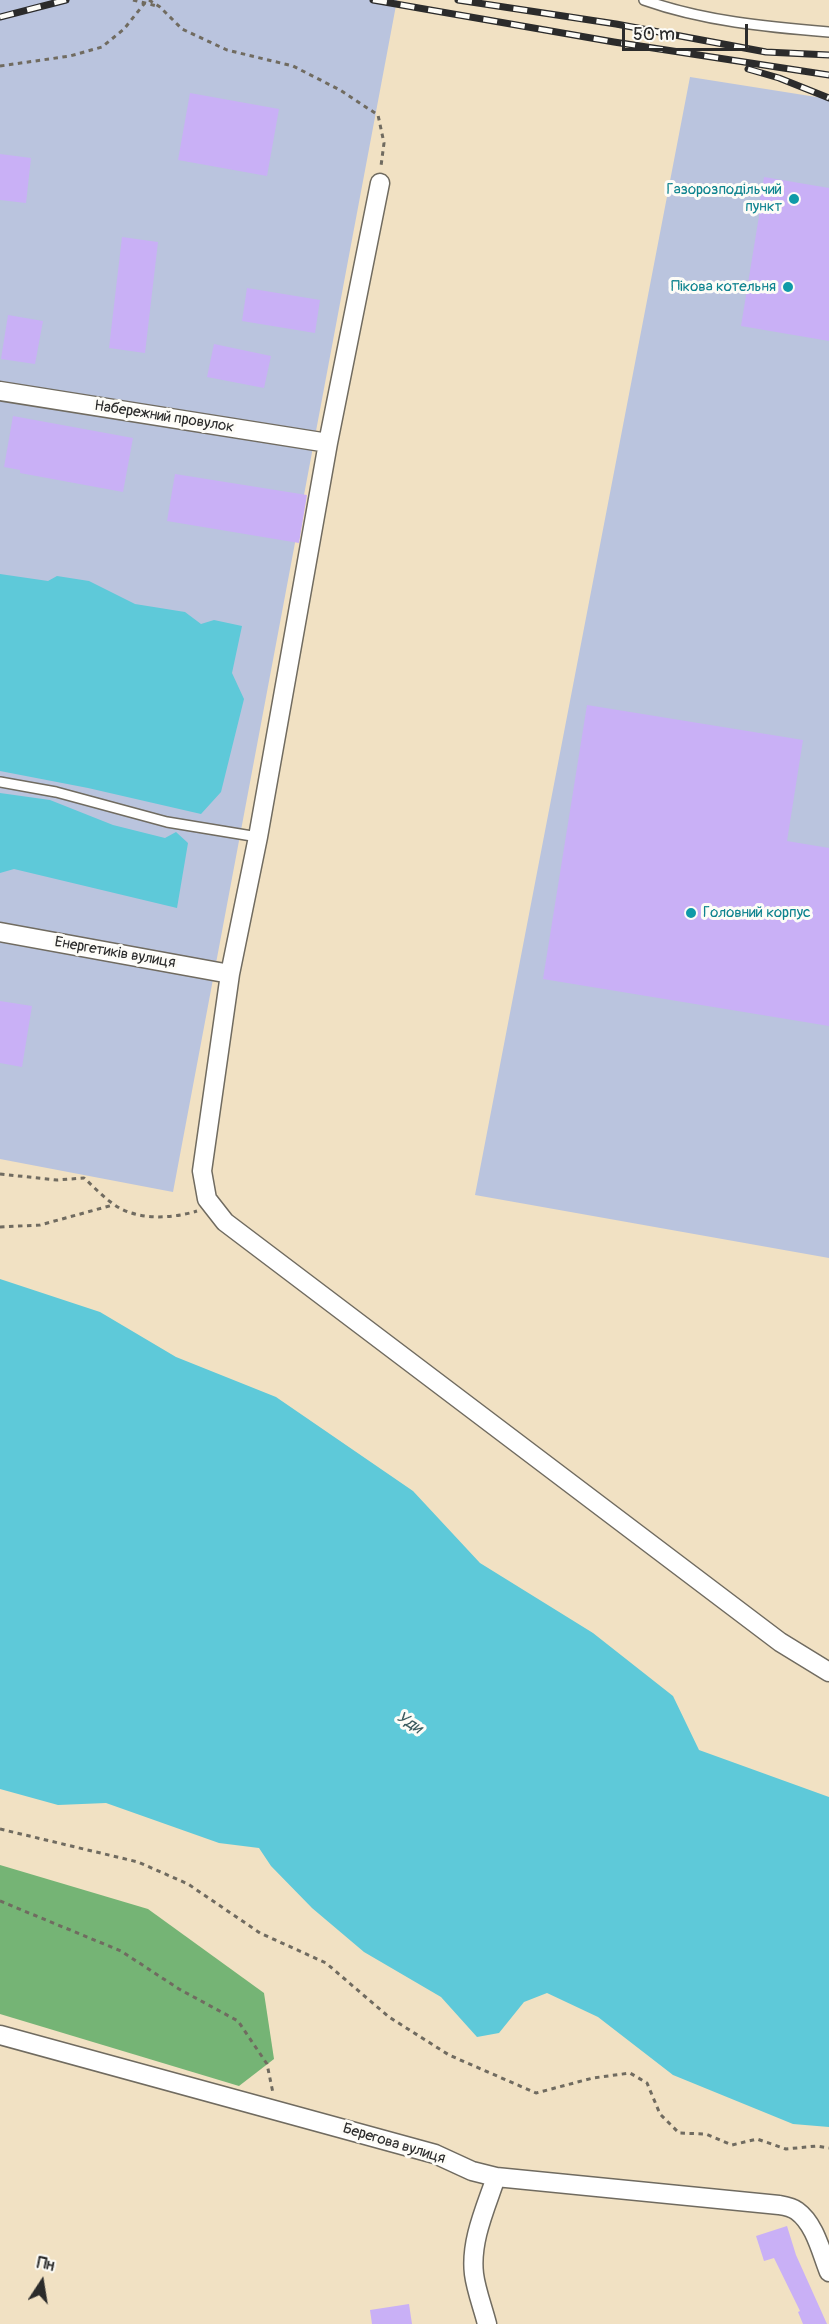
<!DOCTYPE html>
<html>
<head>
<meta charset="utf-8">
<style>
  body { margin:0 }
  #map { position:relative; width:829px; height:2324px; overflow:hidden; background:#f1e1c3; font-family:Pangolin,sans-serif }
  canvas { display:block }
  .north { position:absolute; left:12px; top:2252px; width:60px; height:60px; -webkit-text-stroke:4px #fdfcf7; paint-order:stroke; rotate:12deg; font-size:16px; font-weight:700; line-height:24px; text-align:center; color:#2b2b2b }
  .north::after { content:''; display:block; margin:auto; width:21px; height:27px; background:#2b2b2b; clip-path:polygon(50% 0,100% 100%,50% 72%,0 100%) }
  .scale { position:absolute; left:622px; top:24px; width:126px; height:27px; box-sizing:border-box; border:3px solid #2b2b2b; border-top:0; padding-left:8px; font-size:18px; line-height:21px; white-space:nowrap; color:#2b2b2b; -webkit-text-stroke:4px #fdfcf7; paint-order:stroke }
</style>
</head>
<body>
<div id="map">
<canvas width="829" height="2324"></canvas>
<div class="north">Пн</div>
<div class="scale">50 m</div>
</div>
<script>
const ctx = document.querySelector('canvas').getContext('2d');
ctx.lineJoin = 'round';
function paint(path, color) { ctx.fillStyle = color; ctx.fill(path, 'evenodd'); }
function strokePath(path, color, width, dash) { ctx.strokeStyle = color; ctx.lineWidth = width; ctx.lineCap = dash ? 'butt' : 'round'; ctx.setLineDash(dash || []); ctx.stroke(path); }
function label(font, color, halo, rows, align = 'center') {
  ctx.font = font + ' Pangolin,sans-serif'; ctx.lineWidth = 6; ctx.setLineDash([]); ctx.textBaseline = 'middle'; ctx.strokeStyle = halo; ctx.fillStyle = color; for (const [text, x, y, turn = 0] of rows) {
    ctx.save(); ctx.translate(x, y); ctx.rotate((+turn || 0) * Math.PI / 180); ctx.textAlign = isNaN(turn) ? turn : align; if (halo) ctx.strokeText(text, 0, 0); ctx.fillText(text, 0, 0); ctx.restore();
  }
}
const industrial = new Path2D(`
  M0,0H397L173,1192L0,1159Z
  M690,77L829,99V1258L475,1195Z`);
const forest = new Path2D(`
  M0,1865L148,1909L264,1993L274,2059L239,2086L0,2014Z`);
const water = new Path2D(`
  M0,574L48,581L57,576L89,581L135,604L185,612L201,624L214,620L242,626L232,673L244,699L221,792L201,814L88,788L0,771Z
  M0,793L50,800L113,825L165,838L176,832L188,843L177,908L14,869L0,873Z
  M0,1279L100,1312L176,1357L276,1397L413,1491L480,1563L593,1633L673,1696L699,1750L829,1797V2127L793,2124L673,2075L598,2017L547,1993L524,2002L499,2033L477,2037L441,1997L364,1952L312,1908L271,1866L259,1848L219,1843L106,1803L58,1805L0,1789Z`);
const building = new Path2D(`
  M190,93L279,109L267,176L178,160Z
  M0,154L31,158L26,203L0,200Z
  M764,177L829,188V341L741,326L760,210H758Z
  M122,237L158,242L145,353L109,348Z
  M247,288L320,300L315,333L242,321Z
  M8,315L43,321L35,364L1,359Z
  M214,344L271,356L264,388L207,377Z
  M13,416L133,438L123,492L20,473V470L4,467Z
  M175,474L307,495L299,543L167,521Z
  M587,705L803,740L787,841L829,848V1026L543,979Z
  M0,1001L32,1006L22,1067L0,1063Z
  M787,2226L796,2255L827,2324H803L798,2312L800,2311L774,2258L764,2261L756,2236Z
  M409,2304L412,2324H372L370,2310Z`);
const path = new Path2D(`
  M133,0L157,6
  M149,0L160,7L182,29L227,50L293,66L340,90L378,115L384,143L381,166
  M0,66L70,56L102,47L124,29L144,4L143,0
  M0,1174L57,1180L84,1178C93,1186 102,1196 112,1203C135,1221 171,1219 197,1211
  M0,1227L40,1225L113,1205
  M0,1829L138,1862L188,1884L260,1933L326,1963L389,2017L449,2055L536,2093L593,2078L630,2073L647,2083L660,2114L679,2133L706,2134L732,2145L757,2139L786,2149L817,2146L829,2148
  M0,1901L121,1951L179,1989L238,2021L267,2064L273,2093`);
const lane = new Path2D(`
  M644,0C703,21 767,27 829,32
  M0,782L56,792L167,822L258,837`);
const street = new Path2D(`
  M380,183L328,443L258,837L230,974L202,1171L207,1199L225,1222L780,1642L829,1672
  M0,391L328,443
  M0,932L230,974
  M0,2035L435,2154L472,2171L496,2177L779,2205C785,2206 792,2207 797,2211C815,2224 821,2252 829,2272
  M487,2324C483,2308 476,2290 474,2274C470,2241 486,2207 496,2177`);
const rail = new Path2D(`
  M373,0L614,42L829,75
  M458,0L616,24L766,52L829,55
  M0,17L66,0
  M748,69L779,78L829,98`);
const markers = [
  [794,199,6,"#0f9aa8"],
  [788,287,6,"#0f9aa8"],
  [691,913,6,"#0f9aa8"]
];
const cultureNames = [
  ["Газорозподільчий",782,190],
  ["пункт",782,207],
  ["Пікова котельня",776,287],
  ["Головний корпус",703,913,"left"]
];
const streetNames = [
  ["Набережний провулок",164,417,9],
  ["Енергетиків вулиця",115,953,10],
  ["Берегова вулиця",394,2144,17]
];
const waterNames = [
  ["Уди",409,1723,33]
];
paint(industrial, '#bac4de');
paint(forest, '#75b475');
paint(water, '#5ec9d9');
paint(building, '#c9b0f6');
strokePath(lane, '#706b60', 12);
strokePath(street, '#706b60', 21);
strokePath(path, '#706b60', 3, [4.5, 4.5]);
strokePath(lane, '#fff', 9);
strokePath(street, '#fff', 18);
strokePath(rail, '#2b2b2b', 7);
strokePath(rail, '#fdfcf7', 4.5, [14]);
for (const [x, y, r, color] of markers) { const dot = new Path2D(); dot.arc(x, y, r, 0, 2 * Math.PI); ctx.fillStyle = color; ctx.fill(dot); strokePath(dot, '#fdfcf7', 2); }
label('15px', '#0d838f', '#fdfcf7', cultureNames, 'right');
label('15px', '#2b2b2b', '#fdfcf7', streetNames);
label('italic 16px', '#3a5a5f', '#fdfcf7', waterNames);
</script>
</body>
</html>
